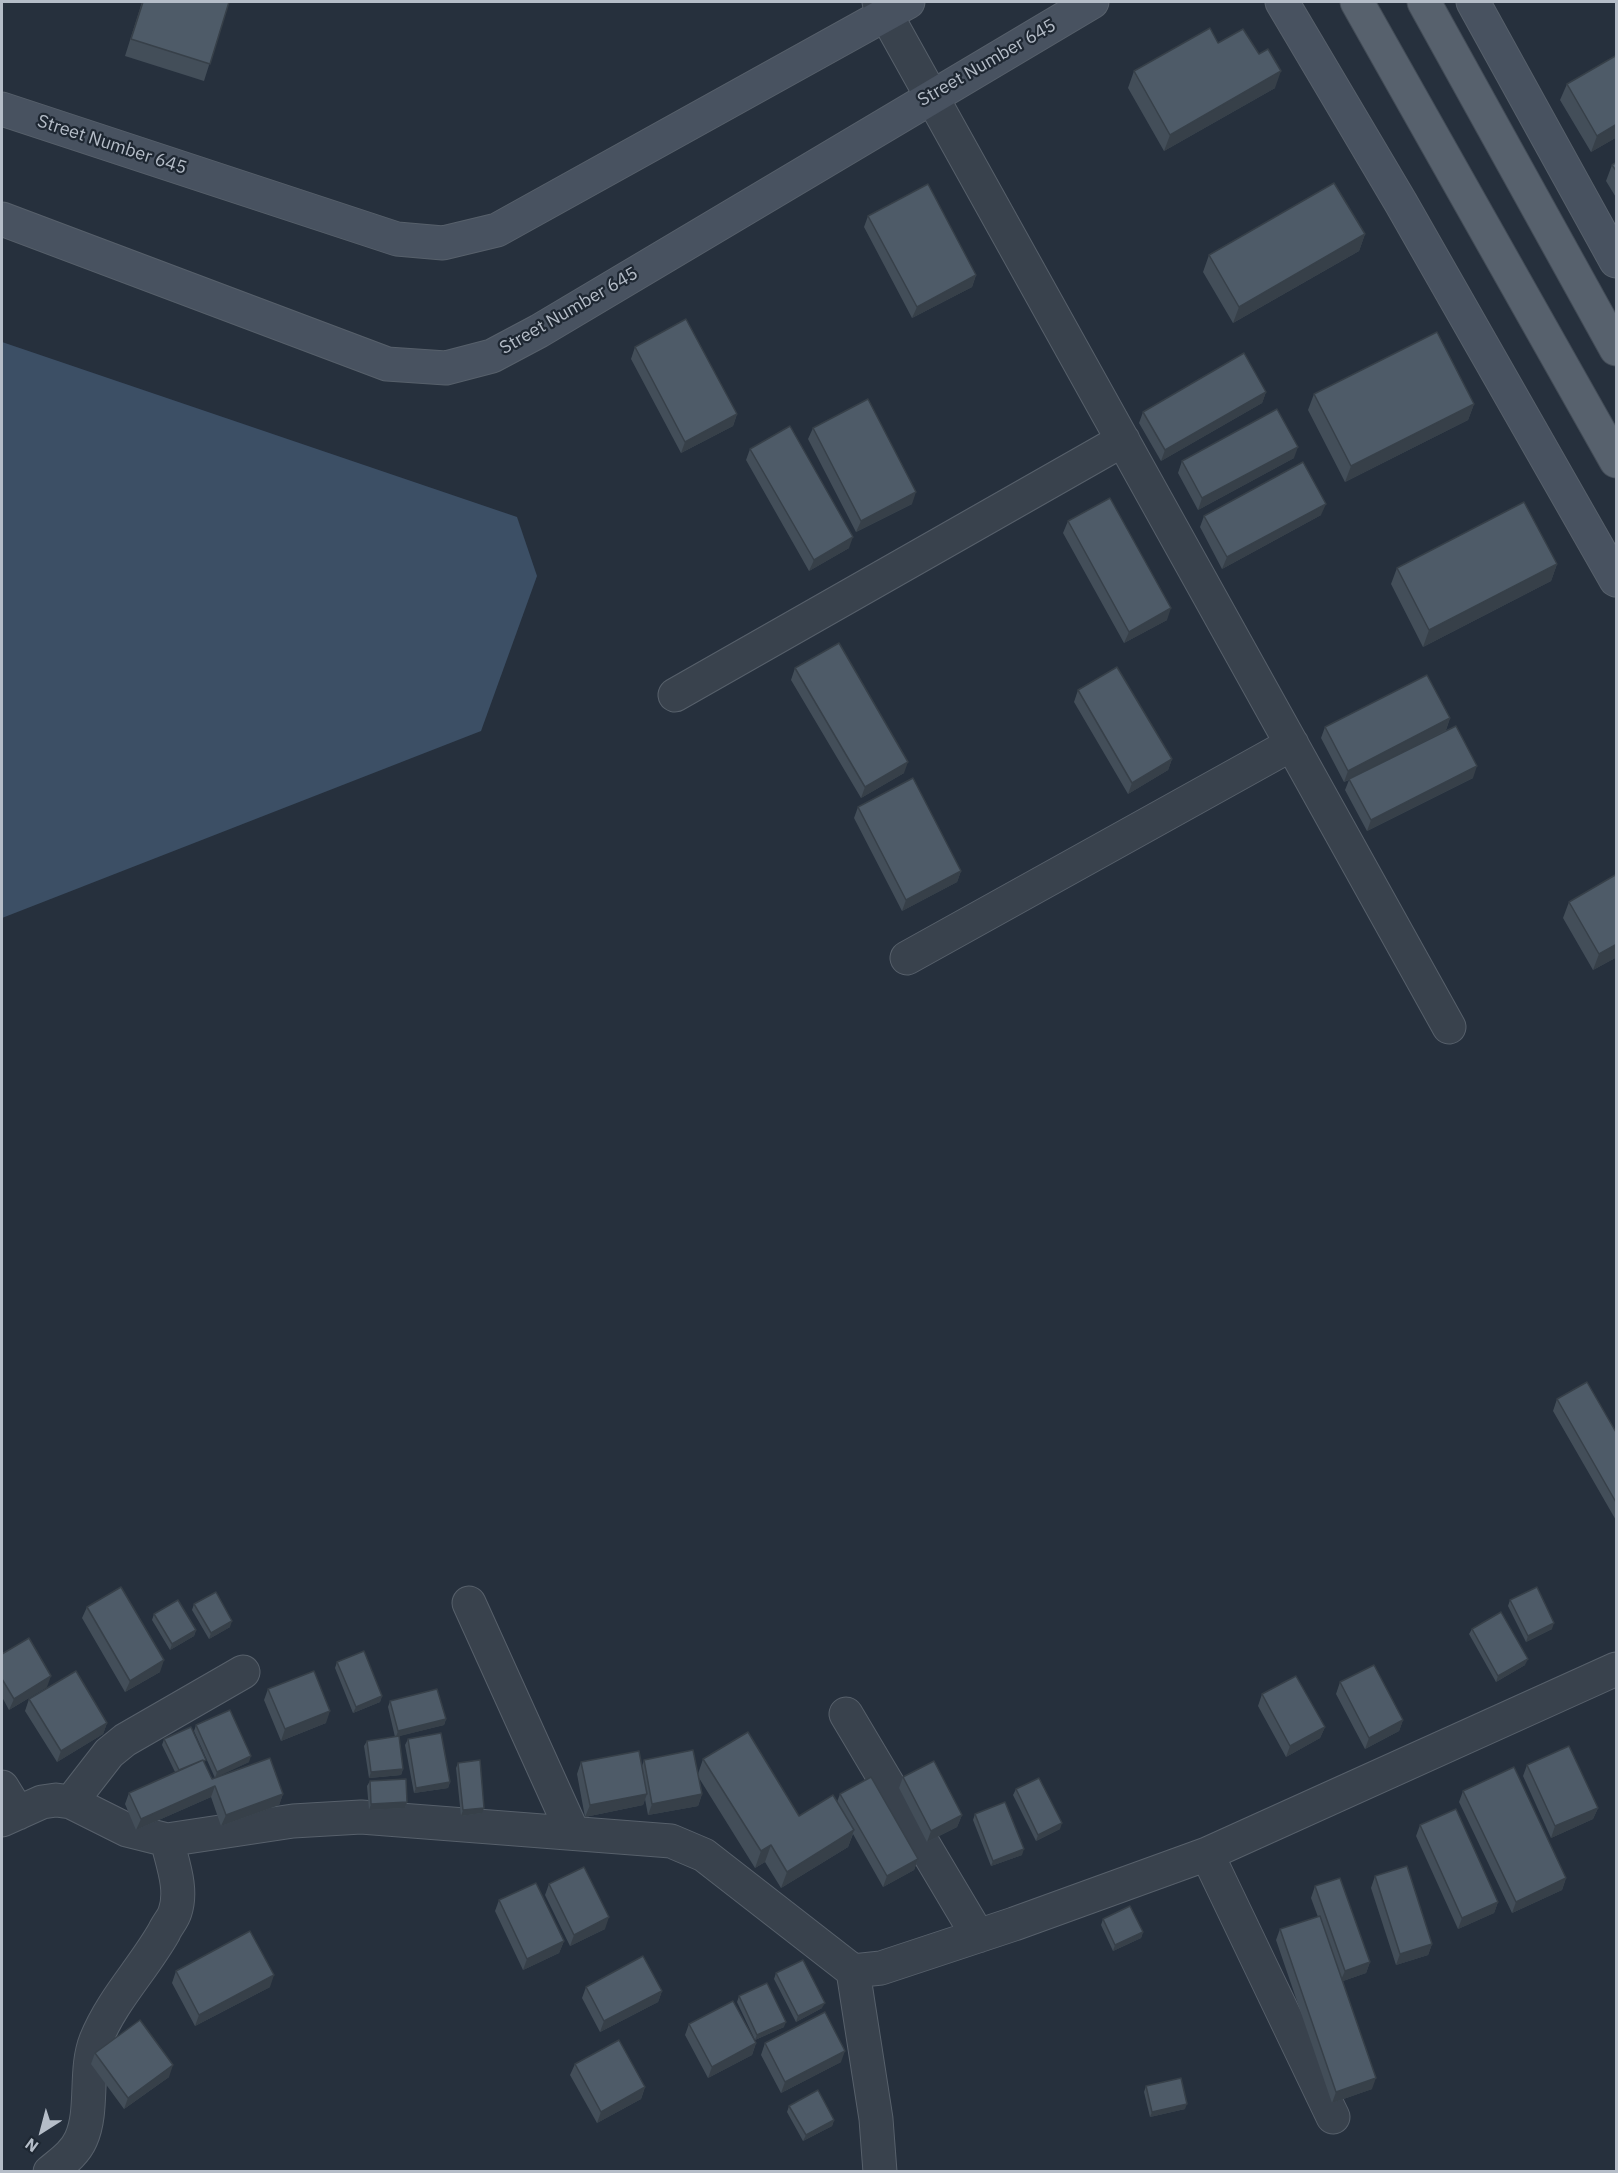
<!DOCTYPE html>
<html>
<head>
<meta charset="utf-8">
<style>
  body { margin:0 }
  #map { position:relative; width:1618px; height:2173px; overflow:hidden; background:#26303d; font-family:"IBM Plex Sans",sans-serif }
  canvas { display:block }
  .frame { position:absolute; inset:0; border:3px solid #b5bdc8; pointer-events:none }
  .north { position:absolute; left:12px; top:2101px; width:60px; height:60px; -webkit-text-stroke:4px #1e2732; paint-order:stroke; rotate:216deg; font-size:16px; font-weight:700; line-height:24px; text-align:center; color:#b5bdc8 }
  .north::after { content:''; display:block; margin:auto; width:21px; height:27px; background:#b5bdc8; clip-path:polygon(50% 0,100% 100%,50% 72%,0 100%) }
</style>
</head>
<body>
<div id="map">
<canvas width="1618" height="2173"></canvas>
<div class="frame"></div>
<div class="north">N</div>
</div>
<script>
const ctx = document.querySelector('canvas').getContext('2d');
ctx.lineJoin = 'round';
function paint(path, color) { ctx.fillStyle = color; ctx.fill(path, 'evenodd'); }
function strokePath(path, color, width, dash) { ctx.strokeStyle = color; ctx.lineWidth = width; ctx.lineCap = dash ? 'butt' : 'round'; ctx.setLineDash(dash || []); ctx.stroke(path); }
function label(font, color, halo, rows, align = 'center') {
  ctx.font = font + ' "IBM Plex Sans",sans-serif'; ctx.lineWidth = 4.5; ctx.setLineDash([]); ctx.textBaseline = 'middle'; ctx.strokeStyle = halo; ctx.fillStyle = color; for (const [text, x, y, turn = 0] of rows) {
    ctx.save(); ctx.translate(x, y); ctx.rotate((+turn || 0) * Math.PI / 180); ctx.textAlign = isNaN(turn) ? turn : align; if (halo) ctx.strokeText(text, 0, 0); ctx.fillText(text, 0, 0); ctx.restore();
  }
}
const water = new Path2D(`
  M2,342L517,517L537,576L481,731L2,918Z`);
const street = new Path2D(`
  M879,2L1449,1027
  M675,695L1123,440
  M907,958L1292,744
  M469,1603L573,1833
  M846,1714L978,1936
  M2,1787L18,1813
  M71,1802L109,1753L125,1740L243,1672
  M2,1820L42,1802L56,1800L71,1802L127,1830L167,1840L293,1821L361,1817L671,1841L704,1855L853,1971L876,2119L880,2172
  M1207,1854L1333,2117
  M853,1971L881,1968L1014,1924L1207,1854L1616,1669
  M50,2172C62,2162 75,2153 81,2139C94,2110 84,2070 96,2040C112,2000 143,1969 164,1932C167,1925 173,1919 175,1912C183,1889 172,1862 167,1840`);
const secondary = new Path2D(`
  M1282,2L1401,203L1616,580
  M1473,2L1616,261
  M2,109L397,239L443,243L497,230L908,2
  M2,219L387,364L446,368L492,356L539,331L1092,2`);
const primary = new Path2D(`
  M1357,2L1616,461
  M1424,2L1616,349`);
const wall = new Path2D(`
  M142,2H229L204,81L125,56Z
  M1218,43L1275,88L1164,151L1128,88L1134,71Z
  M1617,55V137L1591,152L1560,100L1567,84Z
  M1617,162V199L1606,181L1612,165Z
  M868,216L976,275L972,287L912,318L864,227Z
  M1365,234L1359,251L1233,323L1203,272L1209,255Z
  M635,347L737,414L733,426L681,453L631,359Z
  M1266,392L1262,403L1161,461L1139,423L1143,412Z
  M1314,394L1474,404L1468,420L1345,482L1308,410Z
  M813,428L912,504L856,532L808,439Z
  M750,449L849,548L809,571L746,460Z
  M1294,458L1198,510L1178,473L1182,461Z
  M1321,515L1222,569L1200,527L1204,516Z
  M1068,521L1167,620L1124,643L1063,533Z
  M1557,564L1551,581L1423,647L1391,584L1397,568Z
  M795,668L904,773L861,798L791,680Z
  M1078,690L1172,759L1168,770L1128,794L1074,702Z
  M1450,718L1446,730L1473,778L1367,831L1345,790L1349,780L1344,782L1321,738L1325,727Z
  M858,807L961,871L957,882L902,911L854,818Z
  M1617,874V957L1593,970L1563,918L1569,902Z
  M1557,1399L1617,1434V1522L1553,1411Z
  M1510,1600L1552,1629L1526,1642L1508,1606Z
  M194,1604L230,1627L209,1639L192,1610Z
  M87,1607L160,1672L125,1692L82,1618Z
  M154,1614L196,1630L194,1636L170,1650L152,1620Z
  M1472,1629L1525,1665L1496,1682L1469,1634Z
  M2,1654L47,1687L9,1710L2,1697Z
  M337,1662L382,1696L380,1702L353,1713L335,1668Z
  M1340,1682L1403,1720L1399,1731L1365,1749L1336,1694Z
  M268,1689L326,1723L281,1741L264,1700Z
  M1262,1694L1325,1727L1320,1738L1286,1757L1258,1706Z
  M29,1699L107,1723L103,1734L57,1762L25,1711Z
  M390,1701L446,1719L444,1725L399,1736L403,1769L401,1775L369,1778L364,1746L367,1741L395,1737L388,1707Z
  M196,1725L249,1762L216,1777L283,1794L279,1805L221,1826L211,1797L136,1830L125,1804L129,1793L175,1772L162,1745L164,1739L212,1779L215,1778L194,1731Z
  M408,1739L450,1782L448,1788L414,1793L405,1745Z
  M703,1759L799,1816L837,1802L840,1794L918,1859L914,1870L883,1887L853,1834L848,1847L781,1888L765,1862L755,1868L699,1778L702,1794L698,1806L648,1815L645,1799L643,1805L585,1817L577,1774L581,1762L642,1766L644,1760L698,1774Z
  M458,1763L482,1813L461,1816L456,1768Z
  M1527,1765L1598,1808L1593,1819L1551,1838L1523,1776Z
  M903,1777L962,1815L957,1827L927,1842L899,1788Z
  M370,1781L407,1802L405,1808L369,1810L367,1786Z
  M1016,1789L1060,1829L1036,1841L1013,1795Z
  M1463,1791L1566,1878L1562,1890L1512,1913L1459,1802Z
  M975,1814L1022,1855L991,1866L973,1820Z
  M1420,1825L1498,1902L1494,1913L1458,1929L1416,1836Z
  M1375,1876L1432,1944L1428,1955L1396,1965L1371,1888Z
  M549,1884L605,1929L570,1946L545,1895Z
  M1315,1886L1370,1962L1366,1973L1343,1981L1372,2089L1332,2103L1276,1940L1280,1929L1318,1917L1311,1898Z
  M499,1900L564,1941L559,1953L523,1970L495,1911Z
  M1103,1919L1143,1932L1141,1938L1113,1951L1101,1925Z
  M176,1971L270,1987L195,2026L172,1983Z
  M776,1973L822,2008L796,2022L774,1979Z
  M586,1987L662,1991L658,2002L600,2032L582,1998Z
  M739,1996L784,2027L755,2040L737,2002Z
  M689,2024L756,2043L752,2055L708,2078L685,2035Z
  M765,2043L841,2062L781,2093L761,2055Z
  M95,2053L169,2077L124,2109L91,2064Z
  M575,2064L645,2087L641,2099L597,2123L570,2075Z
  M1146,2086L1185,2109L1150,2117L1144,2092Z
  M789,2106L834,2120L832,2126L803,2141L787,2112Z`);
const shadedWall = new Path2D(`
  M1281,71L1275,88L1164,151L1170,135Z
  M1617,124V137L1591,152L1597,136Z
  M1365,234L1359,251L1233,323L1239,307Z
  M976,275L972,287L912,318L917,307Z
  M1266,392L1262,403L1161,461L1165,450Z
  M1474,404L1468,420L1345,482L1351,466Z
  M737,414L733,426L681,453L685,442Z
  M1298,447L1294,458L1198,510L1202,498Z
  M916,492L912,504L856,532L861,521Z
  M1326,504L1321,515L1222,569L1227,557Z
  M853,537L849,548L809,571L814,560Z
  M1557,564L1551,581L1423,647L1429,630Z
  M1171,608L1167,620L1124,643L1129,632Z
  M1450,718L1446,730L1344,782L1348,771Z
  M1172,759L1168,770L1128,794L1132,783Z
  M908,762L904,773L861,798L865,787Z
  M1477,766L1473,778L1367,831L1371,820Z
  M961,871L957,882L902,911L906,900Z
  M1617,944V957L1593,970L1599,954Z
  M232,1621L230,1627L209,1639L211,1633Z
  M1554,1623L1552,1629L1526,1642L1528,1636Z
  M196,1630L194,1636L170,1650L172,1644Z
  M1528,1659L1525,1665L1496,1682L1498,1676Z
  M164,1660L160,1672L125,1692L130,1681Z
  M51,1676L47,1687L9,1710L14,1699Z
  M382,1696L380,1702L353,1713L356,1707Z
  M330,1711L326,1723L281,1741L285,1729Z
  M446,1719L444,1725L396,1737L398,1731Z
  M1403,1720L1399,1731L1365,1749L1369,1738Z
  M107,1723L103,1734L57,1762L61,1751Z
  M1325,1727L1320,1738L1286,1757L1290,1746Z
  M251,1756L249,1762L215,1778L217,1772Z
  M403,1769L401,1775L369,1778L371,1772Z
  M450,1782L448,1788L414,1793L416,1788Z
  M215,1786L211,1797L136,1830L141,1819Z
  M283,1794L279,1805L221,1826L226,1815Z
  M647,1794L643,1805L585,1817L590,1805Z
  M702,1794L698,1806L648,1815L652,1804Z
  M407,1802L405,1808L369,1810L371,1804Z
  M484,1808L482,1813L461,1816L463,1810Z
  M1598,1808L1593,1819L1551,1838L1555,1826Z
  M962,1815L957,1827L927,1842L931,1831Z
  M1062,1823L1060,1829L1036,1841L1038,1835Z
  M854,1830L848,1847L781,1888L787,1872Z
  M771,1845L765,1862L755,1868L761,1851Z
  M1024,1849L1022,1855L991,1866L993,1861Z
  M918,1859L914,1870L883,1887L887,1876Z
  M1566,1878L1562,1890L1512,1913L1516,1902Z
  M1498,1902L1494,1913L1458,1929L1462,1918Z
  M609,1917L605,1929L570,1946L574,1935Z
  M1143,1932L1141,1938L1113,1951L1115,1945Z
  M564,1941L559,1953L523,1970L527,1959Z
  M1432,1944L1428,1955L1396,1965L1400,1954Z
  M1370,1962L1366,1973L1340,1982L1345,1971Z
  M274,1975L270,1987L195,2026L199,2015Z
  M662,1991L658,2002L600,2032L604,2021Z
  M825,2003L822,2008L796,2022L798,2016Z
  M786,2022L784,2027L755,2040L757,2035Z
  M756,2043L752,2055L708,2078L712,2067Z
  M845,2051L841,2062L781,2093L785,2082Z
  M173,2065L169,2077L124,2109L128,2098Z
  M1376,2078L1372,2089L1332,2103L1336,2092Z
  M645,2087L641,2099L597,2123L601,2112Z
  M1187,2104L1185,2109L1150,2117L1152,2112Z
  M834,2120L832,2126L803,2141L806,2135Z`);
const building = new Path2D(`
  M143,2H229L210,64L131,39Z
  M1210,28L1218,43L1243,29L1259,54L1268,49L1281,71L1170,135L1134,71Z
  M1617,55V124L1597,136L1567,84Z
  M1617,162V172L1612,165Z
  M1334,183L1365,234L1239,307L1209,255Z
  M928,184L976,275L917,307L868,216Z
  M686,319L737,414L685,442L635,347Z
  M1437,332L1474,404L1351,466L1314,394Z
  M1244,353L1266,392L1165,450L1143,412Z
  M868,399L916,492L861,521L813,428Z
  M1277,409L1298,447L1202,498L1182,461Z
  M790,426L853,537L814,560L750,449Z
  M1303,462L1326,504L1227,557L1204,516Z
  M1110,498L1171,608L1129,632L1068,521Z
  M1524,502L1557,564L1429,630L1397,568Z
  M839,643L908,762L865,787L795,668Z
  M1117,667L1172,759L1132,783L1078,690Z
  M1427,675L1450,718L1348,771L1325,727Z
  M1456,726L1477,766L1371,820L1349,779Z
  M913,778L961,871L906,900L858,807Z
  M1617,874V944L1599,954L1569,902Z
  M1587,1382L1617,1434V1504L1557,1399Z
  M121,1587L164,1660L130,1681L87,1607Z
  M1537,1587L1554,1623L1528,1636L1510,1600Z
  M216,1592L232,1621L211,1633L194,1604Z
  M178,1600L196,1630L172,1644L154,1614Z
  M1501,1612L1528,1659L1498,1676L1472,1629Z
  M29,1638L51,1676L14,1699L2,1679V1654Z
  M364,1651L382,1696L356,1707L337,1662Z
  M1374,1665L1403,1720L1369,1738L1340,1682Z
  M76,1671L107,1723L61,1751L29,1699Z
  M314,1671L330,1711L285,1729L268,1689Z
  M1296,1676L1325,1727L1290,1746L1262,1694Z
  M437,1689L446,1719L398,1731L390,1701Z
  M230,1710L251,1756L217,1772L196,1725Z
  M191,1727L206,1760L204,1761L203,1760L179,1770L164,1739Z
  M748,1732L799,1816L833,1795L854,1830L787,1872L771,1845L761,1851L703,1759Z
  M441,1733L450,1782L416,1788L408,1739Z
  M399,1736L403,1769L371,1772L367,1741Z
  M1569,1746L1598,1808L1555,1826L1527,1765Z
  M693,1750L702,1794L652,1804L644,1760Z
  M639,1751L647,1794L590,1805L581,1762Z
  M270,1758L283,1794L226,1815L215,1786L141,1819L129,1793L203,1760L212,1779Z
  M480,1760L484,1808L463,1810L458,1763Z
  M934,1761L962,1815L931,1831L903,1777Z
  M1514,1767L1566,1878L1516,1902L1463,1791Z
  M871,1777L918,1859L887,1876L840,1794Z
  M1039,1778L1062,1823L1038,1835L1016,1789Z
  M406,1779L407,1802L371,1804L370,1781Z
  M1005,1802L1024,1849L993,1861L975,1814Z
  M1456,1809L1498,1902L1462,1918L1420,1825Z
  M1407,1866L1432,1944L1400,1954L1375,1876Z
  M584,1867L609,1917L574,1935L549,1884Z
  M1340,1878L1370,1962L1345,1971L1315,1886Z
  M536,1883L564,1941L527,1959L499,1900Z
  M1130,1906L1143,1932L1115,1945L1103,1919Z
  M1320,1916L1376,2078L1336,2092L1280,1929Z
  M250,1931L274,1975L199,2015L176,1971Z
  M643,1956L662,1991L604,2021L586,1987Z
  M803,1960L825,2003L798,2016L776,1973Z
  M767,1983L786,2022L757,2035L739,1996Z
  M733,2001L756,2043L712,2067L689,2024Z
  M825,2012L845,2051L785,2082L765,2043Z
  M140,2020L173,2065L128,2098L95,2053Z
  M619,2040L645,2087L601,2112L575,2064Z
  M1181,2078L1187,2104L1152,2112L1146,2086Z
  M818,2090L834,2120L806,2135L789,2106Z`);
const streetNames = [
  ["Street Number 645",987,63,-30],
  ["Street Number 645",112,145,18],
  ["Street Number 645",569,311,-30]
];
paint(water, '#3c4f65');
strokePath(street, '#57606b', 35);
strokePath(secondary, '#57606b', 35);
strokePath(primary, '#424b56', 35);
strokePath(street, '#39424d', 33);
strokePath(secondary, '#485260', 33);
strokePath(primary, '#57616d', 33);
paint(wall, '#434e59');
paint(shadedWall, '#374049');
paint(building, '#4e5b68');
strokePath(building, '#374049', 1.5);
label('18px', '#b5bdc8', '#1e2732', streetNames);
</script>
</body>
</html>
